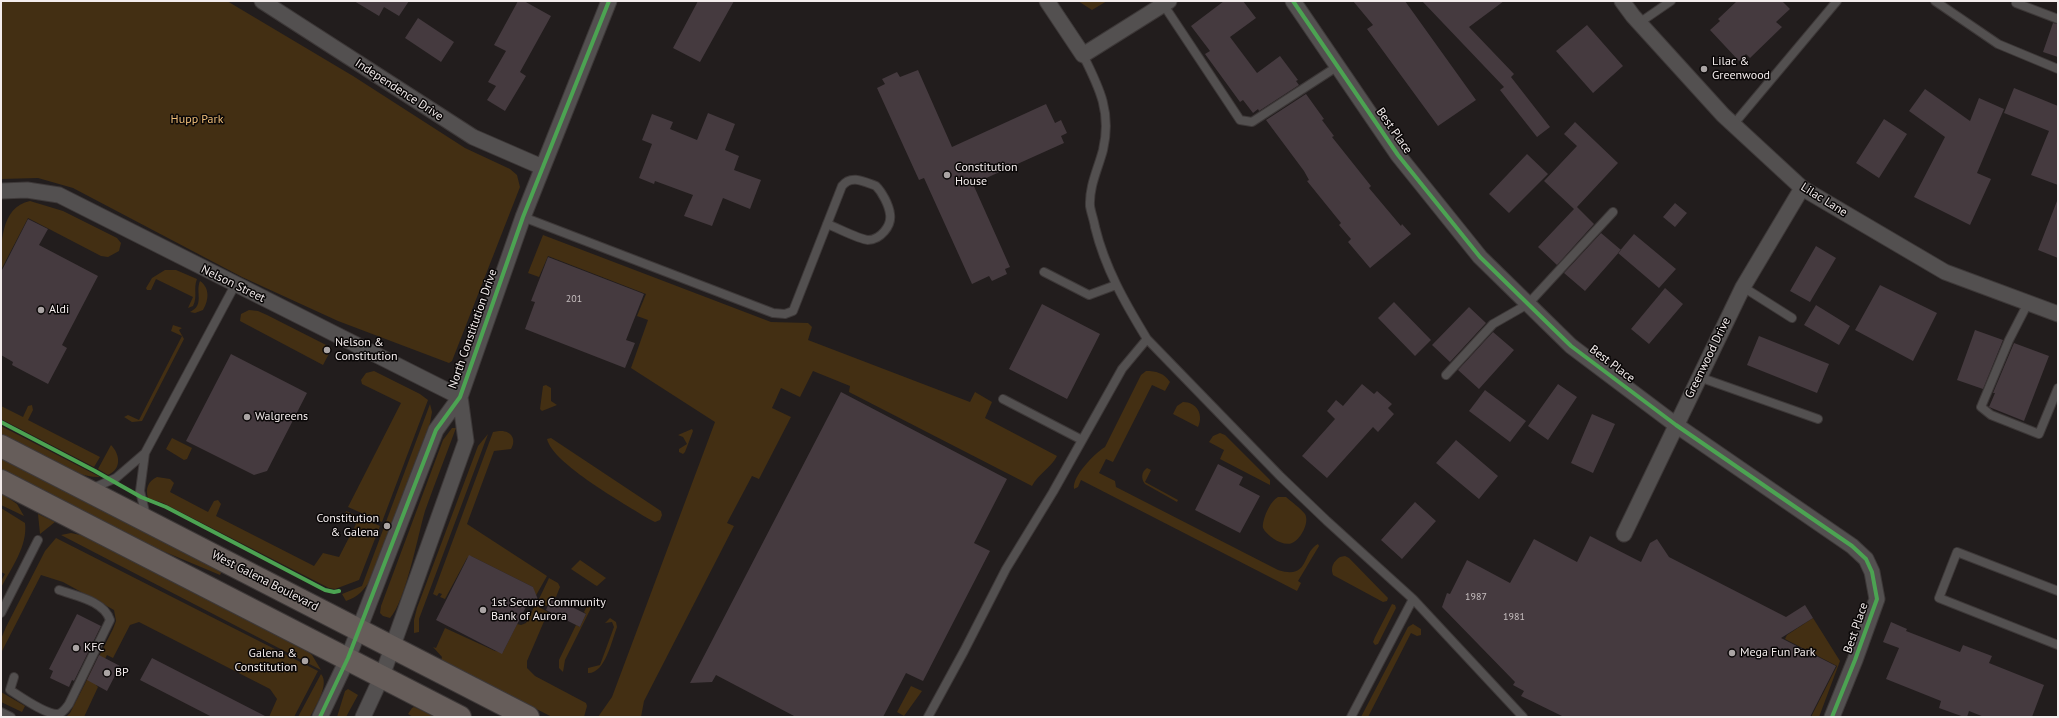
<!DOCTYPE html>
<html>
<head>
<meta charset="utf-8">
<style>
  body { margin:0 }
  #map { position:relative; width:2059px; height:718px; overflow:hidden; background:#221d1d; font-family:"PT Sans",sans-serif }
  canvas { display:block }
  .frame { position:absolute; inset:0; border:2px solid #f3ecec; pointer-events:none }
</style>
</head>
<body>
<div id="map">
<canvas width="2059" height="718"></canvas>
<div class="frame"></div>
</div>
<script>
const ctx = document.querySelector('canvas').getContext('2d');
ctx.lineJoin = 'round';
function paint(path, color) { ctx.fillStyle = color; ctx.fill(path, 'evenodd'); }
function strokePath(path, color, width, dash) { ctx.strokeStyle = color; ctx.lineWidth = width; ctx.lineCap = dash ? 'butt' : 'round'; ctx.setLineDash(dash || []); ctx.stroke(path); }
function label(font, color, halo, rows, align = 'center') {
  ctx.font = font + ' "PT Sans",sans-serif'; ctx.lineWidth = 3; ctx.setLineDash([]); ctx.textBaseline = 'middle'; ctx.strokeStyle = halo; ctx.fillStyle = color; for (const [text, x, y, turn = 0] of rows) {
    ctx.save(); ctx.translate(x, y); ctx.rotate((+turn || 0) * Math.PI / 180); ctx.textAlign = isNaN(turn) ? turn : align; if (halo) ctx.strokeText(text, 0, 0); ctx.fillText(text, 0, 0); ctx.restore();
  }
}
const green = new Path2D(`
  M1,1H227L353,76L465,148L510,169L517,175L520,187L452,361L449,363L338,321L242,277L73,188L38,178L1,179Z
  M1078,1H1107L1092,10Z
  M30,201L63,211L117,238L121,243L119,251L108,257L101,256L28,218L1,270C1,245 0,207 30,201Z
  M543,235L771,322L808,323L812,327L808,340L970,402L975,392L992,402L985,418L1057,456C1051,468 1038,474 1032,486L849,392L850,386L813,371L800,397L781,388L772,408L791,417L759,479L752,476L727,523L734,526L644,701L641,717H598L612,697L715,422L631,368L648,320L637,316L646,294L548,256L539,277L528,273Z
  M165,270H176L197,279C193,289 198,296 193,306L188,308L193,297L156,279L151,290H147L146,288L152,278Z
  M200,281C210,288 209,300 203,310L195,313L190,312C205,305 195,292 200,281Z
  M249,310L258,311L267,315L332,348L323,365L240,321L241,314Z
  M173,325L182,328L179,330L184,339L142,421L132,422L124,417L128,415L139,420L182,336L171,331Z
  M374,371L420,394L428,400L382,522L348,507L401,403L362,384L361,380L366,373Z
  M1146,371C1156,371 1164,373 1170,382L1165,391L1152,385L1113,462L1106,459L1099,473L1115,481L1116,487L1278,570C1310,580 1301,553 1318,544L1319,546L1298,581L1301,583L1297,591L1081,480L1078,487L1074,489C1072,476 1095,453 1105,447L1141,375Z
  M546,385L551,388V401L557,405L542,411L540,409L543,386Z
  M1183,402C1197,402 1204,415 1198,427L1173,414L1177,406Z
  M430,404L432,412L430,423L371,579C364,590 358,597 346,601L342,594L362,586Z
  M32,405L33,410L28,420L100,457L94,467L1,419V406L23,417L28,406Z
  M1,426L100,477C76,479 24,447 1,435Z
  M452,428H456C446,455 435,483 425,511C418,535 405,603 390,618L383,616L380,613L381,606L443,440Z
  M692,429L693,431L685,452L683,454L679,452V449L687,444L683,437L678,435Z
  M499,431C511,430 517,439 511,449L494,451L467,524L547,576L534,599L533,587L471,556L467,558L445,599L440,597L442,594L439,593L437,596L433,594L493,432Z
  M1220,433L1225,435L1270,480V485L1220,459L1224,450L1209,442L1213,436Z
  M488,434L419,619V632L414,633V620L417,608L478,446Z
  M172,438L192,448L187,459L184,460L166,449Z
  M551,438L661,511L662,515L660,520L655,522L649,519C625,504 553,464 547,439Z
  M111,445C120,454 122,469 108,475L98,469Z
  M1,456L223,569L220,575L115,531L1,473Z
  M1147,468L1151,470L1145,482L1178,500L1177,502L1145,484C1141,479 1141,472 1147,468Z
  M157,477L170,479L174,483L170,492L208,512L214,501L218,500L221,504L216,516L314,566L323,553L339,557L356,524L344,517L346,511L380,526L359,580L335,589L329,588L163,503L148,498C145,489 148,481 157,477Z
  M1,493L17,504L24,516L1,505Z
  M1278,497H1286C1292,502 1300,508 1305,514C1310,523 1300,540 1292,543C1283,547 1267,536 1263,528C1262,520 1270,501 1278,497Z
  M1,508L25,523C28,546 11,568 1,588V581L5,574L1,572Z
  M38,514L55,522L40,534Z
  M71,533L85,536L305,649L312,655L321,670L61,535Z
  M56,538L318,671L294,717H269L277,699L270,689L139,622L130,625L113,658L107,655L94,680L97,682L96,685L98,687L84,717H66L70,713L113,629L116,621L114,610L63,582L41,575L1,653V639L6,627L45,551Z
  M1345,556L1349,558L1388,598L1387,601L1383,602L1333,575C1330,567 1334,561 1340,557Z
  M580,560L606,578L597,586L595,585L571,569Z
  M549,578L558,583L560,587L556,597L551,596L547,606L538,601Z
  M588,604L592,606L565,660L563,672L559,668V660L576,625L580,627L586,614L584,612Z
  M1392,604L1395,605L1396,608L1378,644L1375,645L1373,642L1375,637Z
  M535,605L548,612L527,661V668L535,676L586,703L587,706L584,717H552L441,660L442,657L433,647L436,648L445,628L495,651L503,652L517,624L521,625L526,623Z
  M610,618L616,622L617,627C612,640 605,674 588,673V668L600,665L614,627L612,622L605,623Z
  M1813,618L1840,661L1819,717H1811L1837,666L1785,639L1787,635Z
  M1413,624L1421,629V635L1417,636L1411,633L1368,717H1361L1408,627Z
  M321,674C330,684 315,707 310,717H298Z
  M911,686L922,691L904,716L897,712Z
  M348,689L358,695L346,717H337L345,691Z
  M1,692L25,706L22,712L1,702Z
  M414,707L437,717H413L408,714L412,708Z`);
const building = new Path2D(`
  M354,1H409L399,16L384,7L379,16Z
  M518,1H524L551,16L520,72L526,76L505,111L487,100L496,86L488,82L506,51L494,45Z
  M698,1H734L700,62L673,48Z
  M1224,1H1243L1256,18L1230,37L1257,73L1280,56L1298,80L1296,81L1299,85L1259,111L1258,109L1253,113L1243,100L1240,102L1205,54L1210,51L1191,26Z
  M1353,1H1405L1476,100L1438,126L1367,29L1373,25Z
  M1422,1H1504L1469,27L1514,74L1511,77L1550,127L1537,137L1500,90L1504,87Z
  M1737,1H1782L1790,9L1776,22L1782,27L1750,58L1746,54L1739,61L1710,30L1720,21L1718,19Z
  M418,18L454,42L441,62L405,38Z
  M2053,23L2058,24V57L2043,52Z
  M1587,25L1623,66L1593,93L1556,51Z
  M918,70L952,147L1046,104L1055,123L1061,120L1067,133L1061,136L1064,143L973,184L1010,267L1005,269L1007,274L992,281L989,276L972,284L924,178L919,180L877,88L885,84L882,79L897,72L900,77Z
  M2014,88L2058,106V185L2031,175L2049,131L2004,113Z
  M1925,89L1970,121L1979,98L2004,109L1977,173L1991,179L1970,225L1914,197L1945,137L1909,111Z
  M1306,94L1324,119L1322,120L1334,136L1332,137L1371,186L1369,188L1401,226L1402,224L1411,234L1370,268L1348,242L1351,239L1339,225L1341,223L1307,181L1309,180L1304,171L1266,120Z
  M708,113L735,124L725,150L739,156L734,170L761,180L750,209L723,198L712,226L684,216L693,195L655,181L654,184L639,178L652,144L642,140L652,114L673,122L670,129L697,140Z
  M1884,119L1907,134L1879,178L1856,163Z
  M1575,122L1618,163L1577,207L1594,224L1557,265L1538,247L1574,209L1544,181L1577,146L1564,134Z
  M1527,154L1548,174L1509,213L1489,194Z
  M2057,201H2058V258L2038,250Z
  M1675,203L1687,213L1675,227L1663,217Z
  M28,219L48,229L39,245L98,276L62,345L67,348L48,384L12,365L13,362L1,355V272Z
  M1601,233L1621,250L1585,291L1564,273Z
  M1634,234L1676,269L1659,288L1618,253Z
  M1816,246L1836,258L1810,302L1790,291Z
  M548,257L644,294L626,340L635,343L625,368L525,329L535,302L531,301Z
  M1880,285L1937,313L1913,361L1855,330Z
  M1665,288L1683,304L1649,344L1631,329Z
  M1394,302L1431,340L1415,356L1378,318Z
  M1042,304L1100,334L1067,399L1009,369Z
  M1816,305L1850,326L1839,345L1804,325Z
  M1469,307L1486,323L1450,362L1432,345Z
  M1975,330L2003,340L1983,389L1957,380Z
  M1493,332L1514,350L1479,389L1458,370Z
  M1759,336L1829,364L1817,393L1747,365Z
  M2014,343L2049,356L2024,421L1989,407L1995,393H1993Z
  M231,354L307,393L267,471L254,475L186,441Z
  M1362,384L1374,394L1377,391L1392,404L1388,408L1394,414L1378,432L1373,427L1327,478L1302,456L1335,419L1327,411L1336,400L1343,406Z
  M1558,384L1577,397L1548,440L1528,426Z
  M1485,390L1526,421L1510,442L1469,411Z
  M841,392L1007,479L974,543L990,551L923,681L906,673L883,717H796L716,675L712,682L690,683Z
  M1592,414L1615,424L1593,473L1571,463Z
  M1456,440L1498,476L1479,499L1436,463Z
  M1218,464L1243,477L1239,485L1260,496L1240,533L1195,510Z
  M1415,502L1436,521L1402,559L1381,540Z
  M1590,536L1641,562L1650,543L1657,539L1669,557L1786,617L1805,605L1813,618L1781,638L1836,666L1810,717H1564L1521,696L1524,691L1513,685L1515,682L1442,607L1447,593L1450,594L1467,560L1510,583L1534,539L1577,562Z
  M469,555L533,587L541,607L529,601L502,654L436,620Z
  M552,597L586,614L580,627L546,610Z
  M77,614L101,626L74,681L72,680L69,687L50,678L53,671L49,669Z
  M1891,622L1907,629L1906,631L1960,652L1963,645L1992,656L1989,663L2044,685L2032,717H1984L1969,711L1967,717H1964L1939,708L1941,701L1886,679L1899,648L1883,642Z
  M99,655L120,666L107,691L87,680Z
  M152,658L267,717H212L140,680Z`);
const lane = new Path2D(`
  M1935,1L1998,44L2058,69
  M2017,1L2016,3L2058,19
  M1163,4L1240,120L1252,122L1338,66
  M1639,23L1671,1
  M1733,125L1837,1
  M523,217L773,313L785,314L793,311L842,186C851,174 865,182 876,186C882,192 889,205 890,214C892,226 880,240 868,240C858,239 838,228 827,224
  M1044,272L1089,295L1116,285
  M1743,287L1792,318
  M2028,303L2009,340L1981,407L1991,415L2039,434L2058,388
  M1147,339L1280,476L1327,521L1413,599L1523,717
  M1446,375L1493,324L1528,304L1613,212
  M1699,377L1818,419
  M1003,399L1082,440
  M91,489L116,478L145,453
  M146,516L140,491L145,453L235,285
  M2058,591L1957,552L1939,598L2058,645
  M1,613L38,540
  M14,677L10,690C21,697 46,715 58,714C63,713 66,708 69,704L110,620C104,601 76,596 59,590
  M1,712L11,717
  M928,717L964,651L1006,569L1053,492L1122,369L1147,339C1125,303 1105,268 1095,227C1094,220 1091,213 1090,206C1089,186 1098,169 1103,150C1112,112 1099,87 1083,55
  M1351,717L1413,599`);
const street = new Path2D(`
  M262,1L473,137L542,167
  M1047,1L1083,55L1169,1
  M1293,1L1398,155L1480,257L1571,346L1676,425L1852,546L1866,559L1872,572L1877,599L1855,660L1832,717
  M1622,1L1633,16L1723,115L1802,188L1945,272L2058,314
  M1,191L27,190L59,195L460,397
  M1624,534L1743,287L1802,188
  M320,717L348,658L436,430L460,397L523,217L609,1
  M363,717L382,676L466,441L460,397`);
const primary = new Path2D(`
  M1,446L528,717
  M1,481L460,717`);
const cycleway = new Path2D(`
  M1293,1L1398,155L1480,257L1571,346L1676,425L1852,546L1866,559L1872,572L1877,599L1855,660L1832,717
  M1,422L95,471L141,497L166,507L325,590L334,592L339,591
  M320,717L348,658L436,430L460,397L523,217L609,1`);
const markers = [
  [1704,69,4,"#aaa4a4"],
  [947,175,4,"#aaa4a4"],
  [41,310,4,"#aaa4a4"],
  [327,350,4,"#aaa4a4"],
  [247,417,4,"#aaa4a4"],
  [387,526,4,"#aaa4a4"],
  [483,610,4,"#aaa4a4"],
  [76,648,4,"#aaa4a4"],
  [1732,653,4,"#aaa4a4"],
  [305,661,4,"#aaa4a4"],
  [107,673,4,"#aaa4a4"]
];
const numberNames = [
  ["201",574,299],
  ["1987",1476,597],
  ["1981",1514,617]
];
const poiNames = [
  ["Lilac &",1712,62],
  ["Greenwood",1712,76],
  ["Constitution",955,168],
  ["House",955,182],
  ["Aldi",49,310],
  ["Nelson &",335,343],
  ["Constitution",335,357],
  ["Walgreens",255,417],
  ["Constitution",379,519,"right"],
  ["& Galena",379,533,"right"],
  ["1st Secure Community",491,603],
  ["Bank of Aurora",491,617],
  ["KFC",84,648],
  ["Mega Fun Park",1740,653],
  ["Galena &",297,654,"right"],
  ["Constitution",297,668,"right"],
  ["BP",115,673]
];
const streetNames = [
  ["Independence Drive",399,90,33],
  ["Best Place",1394,131,55],
  ["Lilac Lane",1824,200,32],
  ["Nelson Street",233,284,26],
  ["North Constitution Drive",473,329,-71],
  ["Greenwood Drive",1708,358,-64],
  ["Best Place",1612,364,37],
  ["West Galena Boulevard",265,581,27],
  ["Best Place",1856,628,-71]
];
const parkNames = [
  ["Hupp Park",197,120]
];
paint(green, '#432f13');
paint(building, '#453a3f');
strokePath(lane, '#3d3838', 10);
strokePath(street, '#3d3838', 17);
strokePath(primary, '#3d3838', 24);
strokePath(lane, '#535050', 8);
strokePath(street, '#535050', 15);
strokePath(primary, '#665d5a', 22);
strokePath(cycleway, '#4ca352', 4);
for (const [x, y, r, color] of markers) { const dot = new Path2D(); dot.arc(x, y, r, 0, 2 * Math.PI); ctx.fillStyle = color; ctx.fill(dot); strokePath(dot, '#0a0707', 1.5); }
label('10px', '#c8c0c1', null, numberNames);
label('12px', '#f3ecec', '#0a0707', poiNames, 'left');
label('12px', '#f3ecec', '#0a0707', streetNames);
label('12px', '#efbe79', '#0a0707', parkNames);
</script>
</body>
</html>
